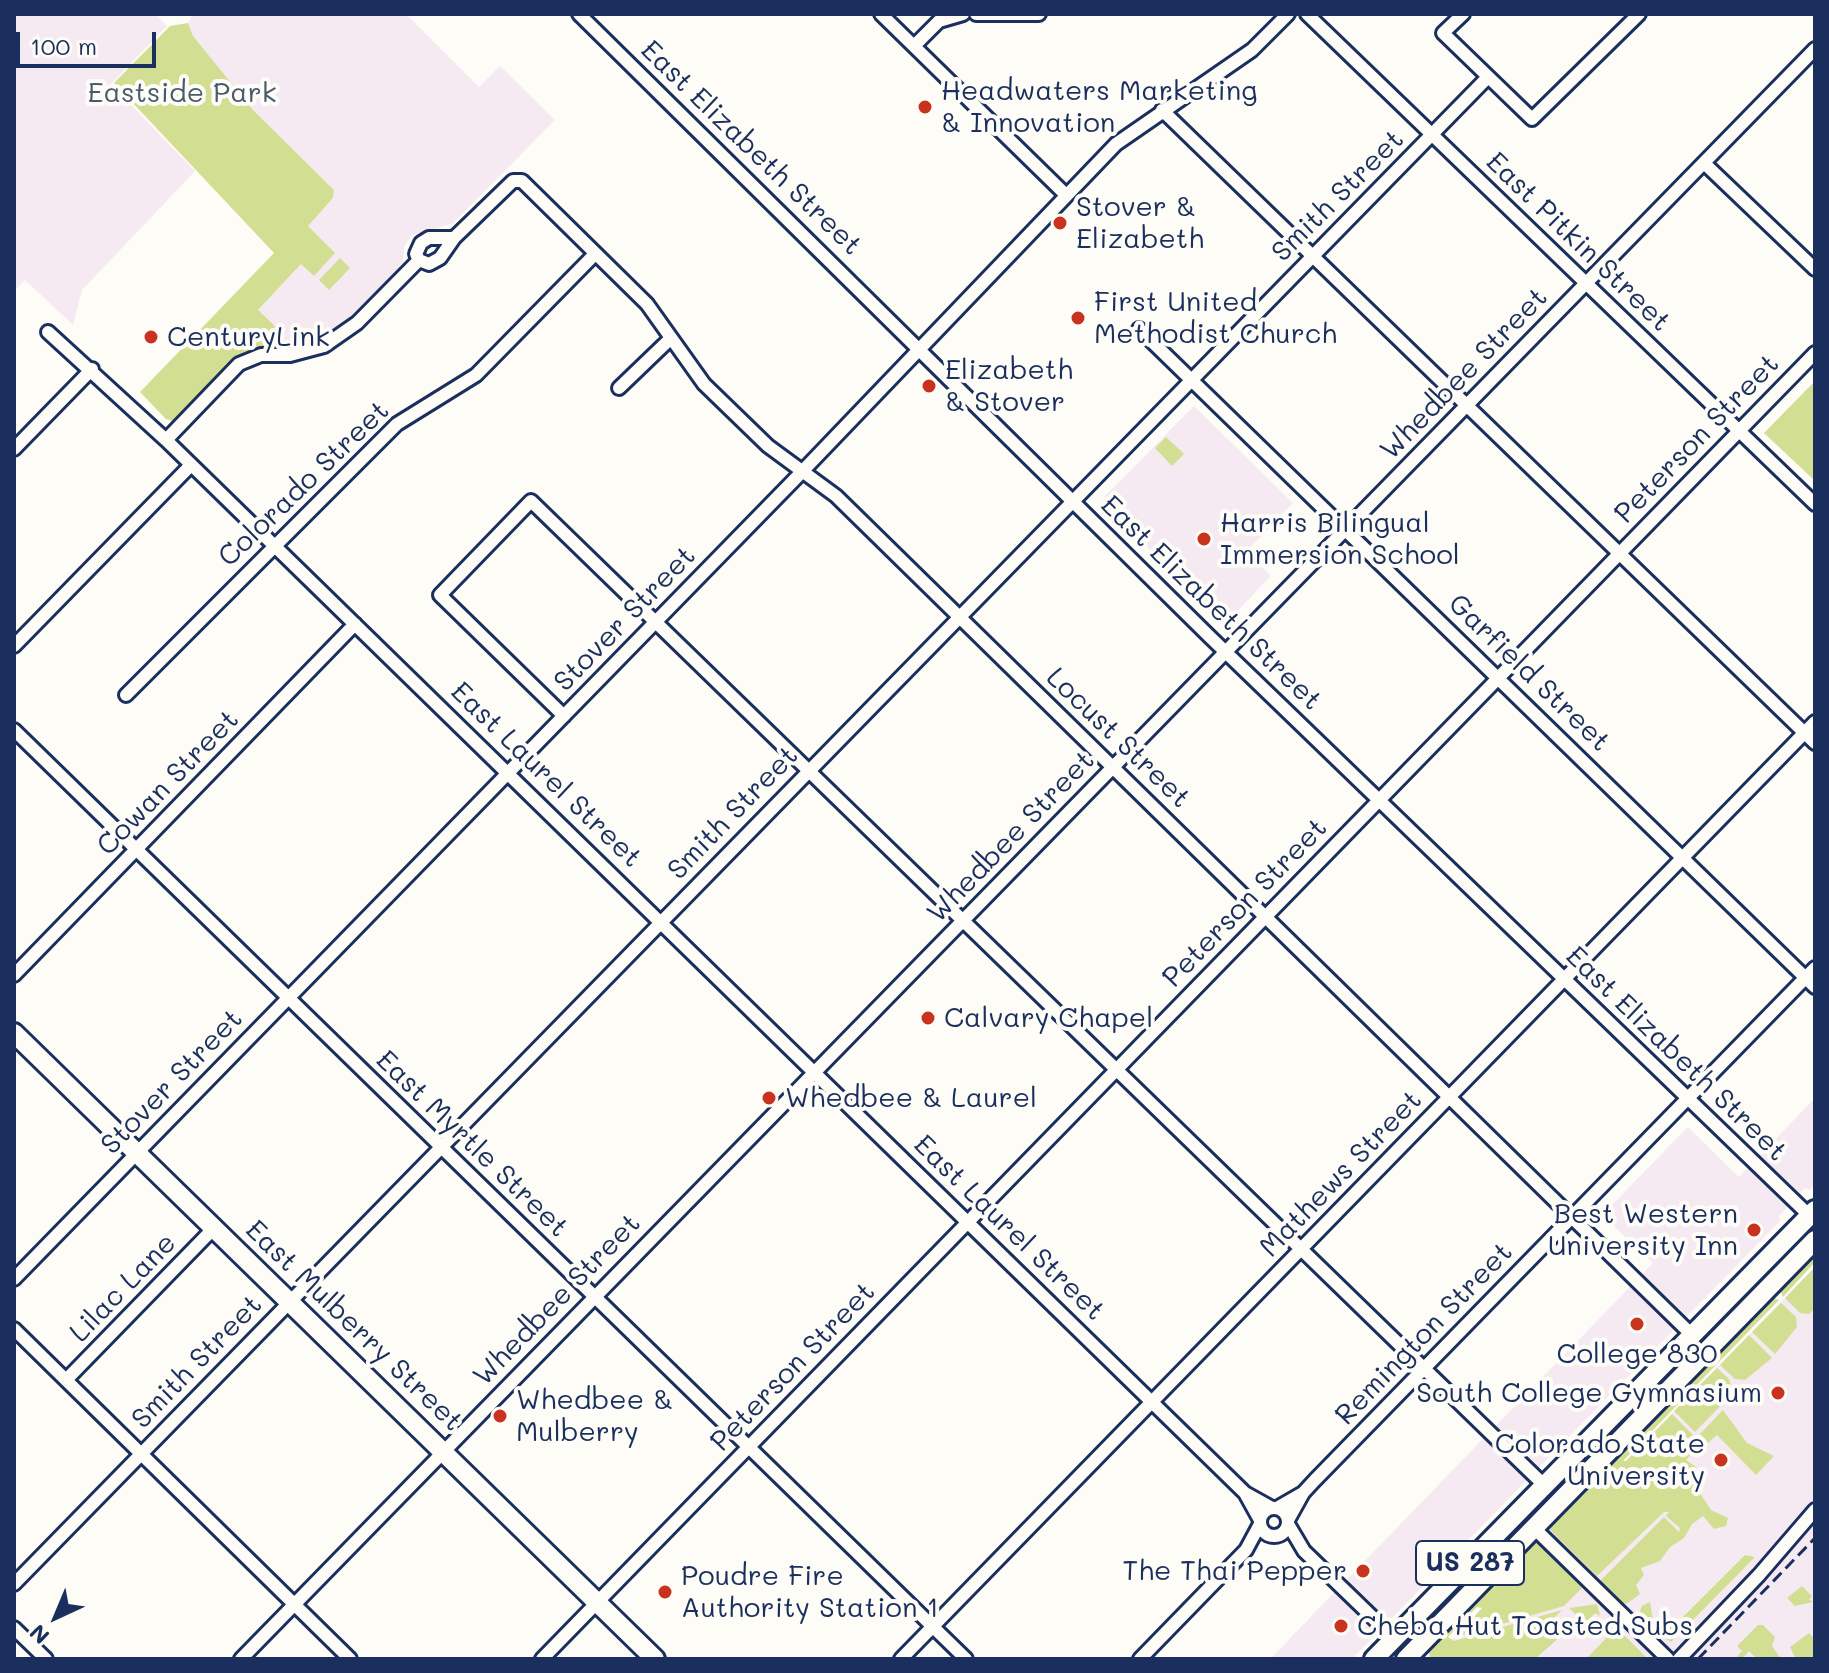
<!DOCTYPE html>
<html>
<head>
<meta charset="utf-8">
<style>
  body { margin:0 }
  #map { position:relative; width:1829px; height:1673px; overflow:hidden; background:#fdfcf7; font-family:Mali,sans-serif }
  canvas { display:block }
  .frame { position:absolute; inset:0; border:16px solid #1b2f5e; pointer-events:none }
  .north { position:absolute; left:16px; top:1577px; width:80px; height:80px; -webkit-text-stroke:6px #fdfcf7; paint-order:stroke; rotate:224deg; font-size:22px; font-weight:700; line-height:32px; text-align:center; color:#1b2f5e }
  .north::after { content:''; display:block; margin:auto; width:28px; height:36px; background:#1b2f5e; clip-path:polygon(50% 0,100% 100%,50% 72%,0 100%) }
  .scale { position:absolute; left:16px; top:32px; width:140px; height:36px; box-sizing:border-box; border:4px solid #1b2f5e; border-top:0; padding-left:10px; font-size:24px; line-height:28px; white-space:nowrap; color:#1b2f5e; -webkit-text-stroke:6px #fdfcf7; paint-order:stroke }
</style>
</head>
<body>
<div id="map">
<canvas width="1829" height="1673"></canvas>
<div class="frame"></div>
<div class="north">N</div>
<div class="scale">100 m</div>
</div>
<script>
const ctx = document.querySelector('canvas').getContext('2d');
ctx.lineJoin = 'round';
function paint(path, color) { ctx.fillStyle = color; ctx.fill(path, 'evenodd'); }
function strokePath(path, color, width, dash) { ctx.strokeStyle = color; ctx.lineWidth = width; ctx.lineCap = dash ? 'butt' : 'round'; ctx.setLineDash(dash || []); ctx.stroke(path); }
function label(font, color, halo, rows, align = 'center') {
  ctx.font = font + ' Mali,sans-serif'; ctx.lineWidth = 8; ctx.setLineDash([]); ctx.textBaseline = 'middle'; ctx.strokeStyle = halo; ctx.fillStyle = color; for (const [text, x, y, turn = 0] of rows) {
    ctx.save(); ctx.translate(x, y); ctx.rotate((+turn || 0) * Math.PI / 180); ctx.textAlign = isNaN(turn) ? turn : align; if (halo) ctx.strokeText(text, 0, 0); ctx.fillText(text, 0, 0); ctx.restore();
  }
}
const built = new Path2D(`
  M14,14H155L167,26L111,84L195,171L82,290L73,325L25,280L14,291Z
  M193,14H406L479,87L500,66L555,120L452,224L412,235L404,247L403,262L389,279L336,333L319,342L286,350L265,349L258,310L301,264L294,241L333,198L334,190L253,110L216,65L193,36L188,23Z
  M1194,406L1293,503L1246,552L1271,576L1226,623L1107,508L1103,498Z
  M1815,1098V1184L1810,1190L1805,1188L1779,1216L1780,1221L1352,1659H1270L1653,1263L1602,1215L1688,1127L1739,1177Z
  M1815,1267V1659H1444L1438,1653Z`);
const green = new Path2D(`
  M188,23L193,36L253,110L334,190L333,198L308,226L335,253L314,276L301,264L258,310L281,332L265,349L238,359L175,422L166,419L140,392L274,253L114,83L170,26Z
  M340,258L350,268L329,290L319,280Z
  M1815,381V481L1764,433Z
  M1166,437L1184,454L1172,466L1155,448Z
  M1815,1252V1262L1783,1297L1780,1290L1783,1285Z
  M1815,1267V1308L1809,1314L1800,1313L1785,1298Z
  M1772,1298L1779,1300L1623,1461H1626L1672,1414L1694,1436L1687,1444L1694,1451L1686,1460L1696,1467L1687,1481L1694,1484L1711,1510L1728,1518L1726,1526L1714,1529L1703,1516L1692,1524L1684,1538L1670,1547L1660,1561L1641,1568L1644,1575L1636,1585L1640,1594L1628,1603L1618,1605L1602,1586L1601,1580L1664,1517L1679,1532L1680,1528L1666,1516L1669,1512H1664L1597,1576L1547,1527Z
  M1781,1303L1796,1317L1797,1327L1775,1354L1752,1332Z
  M1749,1335L1772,1358L1745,1380L1735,1379L1720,1365Z
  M1717,1368L1729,1379L1733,1393L1695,1432L1674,1411Z
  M1723,1410L1747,1443L1774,1456L1756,1475L1717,1435L1708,1443L1700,1434Z
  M1533,1538L1578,1578L1582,1588L1564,1606L1456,1637L1482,1608L1477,1607L1448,1637L1454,1641L1562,1610L1538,1634L1557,1620L1565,1629L1563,1634L1535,1659H1430L1428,1648Z
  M1745,1555L1755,1557L1671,1642L1658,1634L1639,1614L1642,1606L1650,1602L1653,1620L1671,1625L1678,1622Z
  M1802,1586L1812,1596L1809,1599L1813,1602L1795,1606L1787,1598Z
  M1597,1604L1600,1616L1595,1613L1585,1623L1569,1608Z
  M1615,1622L1624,1624L1619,1630L1648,1659H1586L1615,1629L1610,1624Z
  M1758,1625H1763L1775,1637L1772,1646L1781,1659H1757L1749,1651L1742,1659H1735L1742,1651L1737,1646Z
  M1809,1633L1815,1639V1659H1796L1790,1647Z`);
const minor = new Path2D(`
  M579,14L1209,636L1813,1219
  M881,14L1066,195
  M976,14H1039
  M1307,14L1815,504
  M1463,14L1443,33L1532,119L1639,14
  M914,46L939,21L963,14
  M1162,110L1815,743
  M1704,163L1815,269
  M454,238L440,258L429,264L419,260L416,254L421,243L429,238H454L513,181H522L647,304L704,384L768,446L836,496L1692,1335
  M1139,329L1815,987
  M48,332L166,440L1245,1493L1260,1520
  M619,388L670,339
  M166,440L239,364L261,355H290L324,346L357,323L419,260
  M14,449L92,369
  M14,646L191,465
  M126,695L397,424L476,375L595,254
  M564,716L440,595L531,501L1545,1486
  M14,730L966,1659
  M14,975L355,624
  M14,1279L795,479L1116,144L1252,50L1288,14
  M14,1329L350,1659
  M66,1380L214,1228
  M1245,1493L1272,1508
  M1260 1522a14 14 0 1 1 28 0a14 14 0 1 1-28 0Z
  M1277,1508L1303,1493
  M1288,1520L1303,1493L1315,1480L1815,968
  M1288,1524L1304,1551L1395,1639
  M1534,1528L1668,1659
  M14,1584L1488,77
  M14,1628L46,1659
  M241,1659L1815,49
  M542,1659L1815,353
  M901,1659L1815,722
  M1140,1659L1246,1550L1260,1524
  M1679,1659L1759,1575L1815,1510`);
const highway = new Path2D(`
  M14,1033L655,1659
  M1374,1659L1815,1210
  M1406,1659L1815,1240`);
const rail = new Path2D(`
  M1698,1659L1815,1538`);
const markers = [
  [925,107,8,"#c8321e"],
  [1060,223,8,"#c8321e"],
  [1078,318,8,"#c8321e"],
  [151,337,8,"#c8321e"],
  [929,386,8,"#c8321e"],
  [1204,539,8,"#c8321e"],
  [928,1018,8,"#c8321e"],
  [769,1098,8,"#c8321e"],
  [1754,1230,8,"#c8321e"],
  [1637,1324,8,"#c8321e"],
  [1778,1393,8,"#c8321e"],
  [500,1416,8,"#c8321e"],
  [1721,1460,8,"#c8321e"],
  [1363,1571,8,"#c8321e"],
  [665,1592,8,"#c8321e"],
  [1341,1626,8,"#c8321e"]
];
const shields = [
  [1470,1563,108]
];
const shieldNames = [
  ["US 287",1470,1563]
];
const poiNames = [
  ["Headwaters Marketing",941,91],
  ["& Innovation",941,123],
  ["Stover &",1076,207],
  ["Elizabeth",1076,239],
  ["First United",1094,302],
  ["Methodist Church",1094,334],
  ["CenturyLink",167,337],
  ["Elizabeth",945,370],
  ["& Stover",945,402],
  ["Harris Bilingual",1220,523],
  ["Immersion School",1220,555],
  ["Calvary Chapel",944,1018],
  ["Whedbee & Laurel",785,1098],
  ["Best Western",1738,1214,"right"],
  ["University Inn",1738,1246,"right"],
  ["College 830",1637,1354,"center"],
  ["South College Gymnasium",1762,1393,"right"],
  ["Whedbee &",516,1400],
  ["Mulberry",516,1432],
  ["Colorado State",1705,1444,"right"],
  ["University",1705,1476,"right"],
  ["The Thai Pepper",1347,1571,"right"],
  ["Poudre Fire",681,1576],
  ["Authority Station 1",681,1608],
  ["Cheba Hut Toasted Subs",1357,1626]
];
const parkNames = [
  ["Eastside Park",182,93]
];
const streetNames = [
  ["East Elizabeth Street",751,148,44],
  ["Smith Street",1338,196,-45],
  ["East Pitkin Street",1578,242,44],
  ["Whedbee Street",1464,374,-46],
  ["Peterson Street",1697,439,-46],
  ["Colorado Street",304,484,-44],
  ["East Elizabeth Street",1211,603,44],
  ["Stover Street",625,619,-46],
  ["Garfield Street",1529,673,44],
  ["Locust Street",1118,738,44],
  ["East Laurel Street",546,775,44],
  ["Cowan Street",168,783,-46],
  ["Smith Street",733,813,-46],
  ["Whedbee Street",1011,837,-46],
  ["Peterson Street",1245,903,-46],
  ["East Elizabeth Street",1676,1054,44],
  ["Stover Street",172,1082,-46],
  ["East Myrtle Street",472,1144,44],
  ["Mathews Street",1341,1174,-46],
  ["East Laurel Street",1009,1228,44],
  ["Lilac Lane",123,1288,-46],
  ["Whedbee Street",557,1300,-46],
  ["East Mulberry Street",354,1326,44],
  ["Remington Street",1424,1334,-46],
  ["Smith Street",197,1362,-46],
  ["Peterson Street",793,1367,-46]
];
paint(built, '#f6eaf2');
paint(green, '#d2de91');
strokePath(minor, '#1b2f5e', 18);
strokePath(highway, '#1b2f5e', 24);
strokePath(minor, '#fdfcf7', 12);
strokePath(highway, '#fdfcf7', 18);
strokePath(rail, '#1b2f5e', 3, [12, 6]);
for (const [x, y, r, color] of markers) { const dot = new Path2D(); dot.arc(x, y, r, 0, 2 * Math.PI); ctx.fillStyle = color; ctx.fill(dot); strokePath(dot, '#fdfcf7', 3); }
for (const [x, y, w] of shields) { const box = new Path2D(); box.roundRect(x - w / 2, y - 22, w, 44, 6); ctx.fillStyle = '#fdfcf7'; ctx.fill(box); strokePath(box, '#1b2f5e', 2); }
label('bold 26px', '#1b2f5e', null, shieldNames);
label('28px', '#1b2f5e', '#fdfcf7', poiNames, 'left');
label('28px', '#495b6b', '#fdfcf7', parkNames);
label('28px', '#1b2f5e', '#fdfcf7', streetNames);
</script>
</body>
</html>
